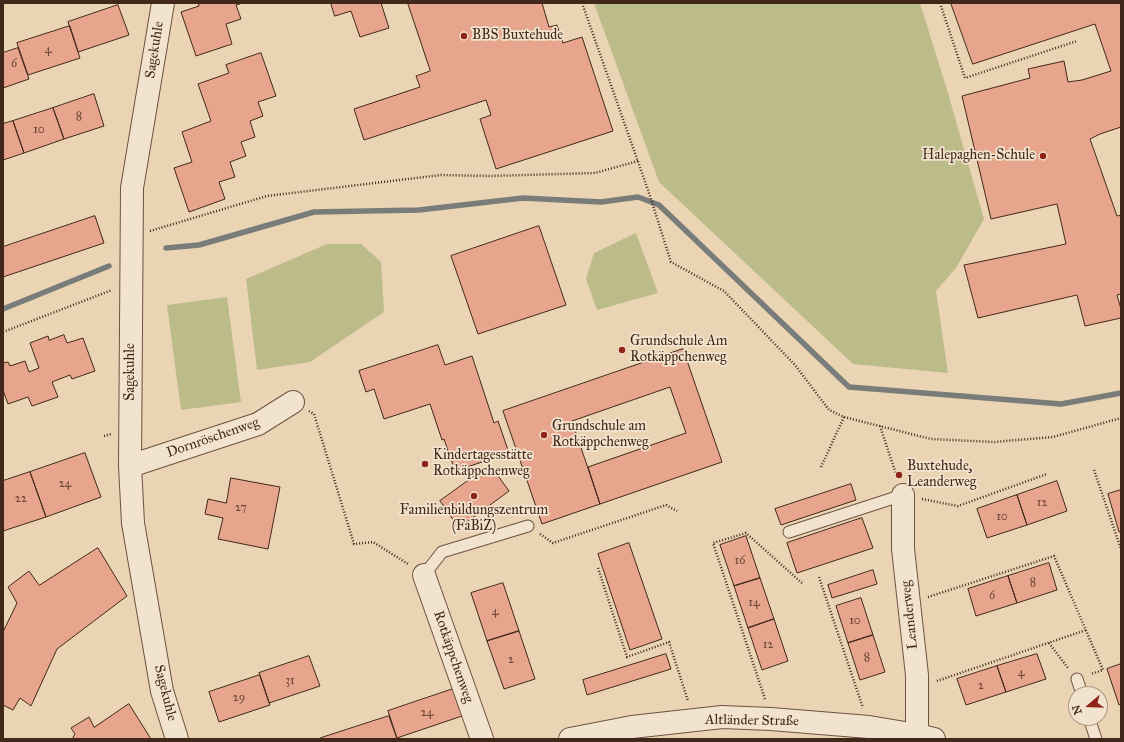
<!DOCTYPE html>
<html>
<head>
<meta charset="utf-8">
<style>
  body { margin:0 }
  #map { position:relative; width:1124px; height:742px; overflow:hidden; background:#ebd4b4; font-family:"IM FELL Great Primer",serif }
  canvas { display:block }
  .frame { position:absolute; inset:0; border:4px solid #42281b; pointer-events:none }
  .north { position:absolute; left:1068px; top:686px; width:40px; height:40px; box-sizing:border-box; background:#f2e3ce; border:1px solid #ac9886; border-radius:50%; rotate:251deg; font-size:11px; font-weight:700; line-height:16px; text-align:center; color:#42281b }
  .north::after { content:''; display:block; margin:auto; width:14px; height:18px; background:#8f2418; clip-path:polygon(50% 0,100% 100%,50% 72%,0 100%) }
</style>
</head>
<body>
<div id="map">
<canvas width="1124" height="742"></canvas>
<div class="frame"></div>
<div class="north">N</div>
</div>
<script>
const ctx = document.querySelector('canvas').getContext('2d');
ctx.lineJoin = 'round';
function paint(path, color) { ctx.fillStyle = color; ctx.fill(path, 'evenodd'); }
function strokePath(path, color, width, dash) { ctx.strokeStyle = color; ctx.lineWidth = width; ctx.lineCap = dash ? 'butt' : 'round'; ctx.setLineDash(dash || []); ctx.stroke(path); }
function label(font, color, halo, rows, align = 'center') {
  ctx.font = font + ' "IM FELL Great Primer",serif'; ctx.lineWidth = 3.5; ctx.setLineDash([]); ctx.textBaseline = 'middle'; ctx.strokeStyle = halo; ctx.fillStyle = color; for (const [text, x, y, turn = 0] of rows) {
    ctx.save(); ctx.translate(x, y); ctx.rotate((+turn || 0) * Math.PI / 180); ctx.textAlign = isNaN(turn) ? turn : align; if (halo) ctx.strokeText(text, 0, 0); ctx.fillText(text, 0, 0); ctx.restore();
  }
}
const green = new Path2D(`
  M594,3H920L948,93L984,219L956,268L936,291L948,373L853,364L659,182Z
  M636,233L658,293L597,310L586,279L594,253Z
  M327,244H361L381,262L384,312L310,362L257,370L246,279Z
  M227,297L241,402L181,410L167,305Z`);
const stream = new Path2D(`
  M166,248L199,245L314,212L419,210L523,198L601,202L638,197L659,205L849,387L1061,404L1121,393
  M3,309L109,266`);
const building = new Path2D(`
  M198,3H243L236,5L241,19L226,24L232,44L196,56L181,12L199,6Z
  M331,3H381L389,28L360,37L351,11L335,16Z
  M408,3H542L549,27L557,25L563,43L582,37L613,131L496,169L480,119L491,115L486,100L364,140L354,109L420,87L416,76L430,71Z
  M951,3H1121V127L1100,134L1090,139L1117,216L1121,215V294L1117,295L1121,309V318L1085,326L1077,295L978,318L964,265L1066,244L1057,204L991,219L962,96L1030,78L1028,69L1064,61L1068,82L1082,80L1111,71L1095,24L973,64Z
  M118,5L129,35L78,52L68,22Z
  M70,26L80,58L28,75L17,43Z
  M18,48L29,79L3,88V53Z
  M261,53L276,96L258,102L263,116L250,121L255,137L241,142L246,156L230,162L235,177L219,182L225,199L189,212L174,168L192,162L182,132L211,121L198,84L229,73L226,65Z
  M94,94L104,126L64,139L53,108Z
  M53,108L64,139L24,153L13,121Z
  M13,121L24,153L3,160V124Z
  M95,216L104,243L3,277V247Z
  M539,226L566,305L478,334L451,256Z
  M64,335L67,343L83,338L95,371L72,379L70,375L52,382L58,397L32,406L28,397L8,404L3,390V363L8,362L10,366L25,361L29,372L39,368L30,343L48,336L49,340Z
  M438,345L445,365L472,356L494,423L498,421L509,453L455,471L444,439L442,440L430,404L384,419L374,389L366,392L359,371Z
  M683,349L722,462L600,504L588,467L686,433L670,387L572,421L600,504L542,524L503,411Z
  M85,453L101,497L46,517L30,472Z
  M490,465L509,491L459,528L440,501Z
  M30,472L46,517L3,531V481Z
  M231,478L280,487L268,549L218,539L223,518L205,514L208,499L226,503Z
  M1057,481L1067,511L1027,525L1017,495Z
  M851,484L856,500L781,525L775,509Z
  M1121,490V532H1119L1108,494Z
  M1017,495L1027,525L987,538L977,509Z
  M862,518L873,548L797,573L787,543Z
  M746,536L760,578L734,586L720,545Z
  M629,543L662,639L630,650L598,554Z
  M98,548L127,596L57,649L31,706L20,698L13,710L3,705V632L17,603L8,587L29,571L39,585Z
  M1049,563L1057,590L1017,603L1008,576Z
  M873,570L877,584L832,598L828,585Z
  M1008,576L1017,603L976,616L968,589Z
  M760,578L774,619L748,628L734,586Z
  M503,583L519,631L487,641L471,593Z
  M861,598L873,635L848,643L836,606Z
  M774,619L788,661L762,670L748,628Z
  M519,631L535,679L504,689L487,641Z
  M873,635L885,672L860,680L848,643Z
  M666,654L671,669L587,695L583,680Z
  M1037,654L1046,679L1006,692L997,666Z
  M309,656L320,686L269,703L259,673Z
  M1121,664V704L1119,705L1107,669Z
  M997,666L1006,692L966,705L957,679Z
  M260,675L270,705L219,722L209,692Z
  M456,688L465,715L397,738L388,711Z
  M129,704L151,739H72L75,734L71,728L89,717L94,727Z
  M389,716L397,739H322L321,738Z`);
const path = new Path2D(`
  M582,3L648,190L671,262L724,291L795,365L829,410L844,417L931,439L994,442L1053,437L1121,418
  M940,3L965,78L1077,41
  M150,231L267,196L441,175L489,176L595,173L638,161
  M3,332L112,290
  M309,411L314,414L354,544L373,542L408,564
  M880,426L897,477
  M104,436L111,434
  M821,467L844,417
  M1094,470L1121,549
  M922,499L958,506L1047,474
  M540,534L553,543L666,505L677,511
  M598,568L627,657L669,642L688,701
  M819,577L863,708
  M928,597L1054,556L1103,670L1091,674
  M1049,643L1068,668
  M937,681L1086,630
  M765,699L713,543L746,533L802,583`);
const service = new Path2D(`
  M789,532L903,495
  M424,575L442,552L528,526
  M1077,679L1082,694
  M1089,718L1096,739`);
const minor = new Path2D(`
  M163,3L132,188L130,466L133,523L162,691L177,739
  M130,466L258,424L293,402
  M903,495V549L917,675V735
  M424,575L482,739
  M570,739L632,727L722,717L771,719L869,727L917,735L934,739`);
const markers = [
  [464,36,4,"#8f2418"],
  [1043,156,4,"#8f2418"],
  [622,350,4,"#8f2418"],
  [544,435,4,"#8f2418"],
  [425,464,4,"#8f2418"],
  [899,475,4,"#8f2418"],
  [474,496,4,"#8f2418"]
];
const numberNames = [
  ["4",48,50],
  ["6",14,64],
  ["8",79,117],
  ["10",39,130],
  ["24",65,484],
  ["22",21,499],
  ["12",1042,503],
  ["27",241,508],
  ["10",1002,517],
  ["16",740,561],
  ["8",1033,583],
  ["6",992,596],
  ["14",754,603],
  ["4",495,612],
  ["10",855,621],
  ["12",768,645],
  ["8",867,658],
  ["2",511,660],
  ["4",1021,673],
  ["31",290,681],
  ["2",981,686],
  ["29",239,698],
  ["24",427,713]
];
const poiNames = [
  ["BBS Buxtehude",472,36],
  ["Halepaghen-Schule",1035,156,"right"],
  ["Grundschule Am",630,342],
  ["Rotkäppchenweg",630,358],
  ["Grundschule am",552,427],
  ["Rotkäppchenweg",552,443],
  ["Kindertagesstätte",433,456],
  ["Rotkäppchenweg",433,472],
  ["Buxtehude,",907,467],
  ["Leanderweg",907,483],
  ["Familienbildungszentrum",474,511,"center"],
  ["(FaBiZ)",474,527,"center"]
];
const streetNames = [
  ["Sagekuhle",155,50,-81],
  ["Sagekuhle",131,372,-90],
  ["Dornröschenweg",213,438,-19],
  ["Leanderweg",910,615,-96],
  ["Rotkäppchenweg",453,657,71],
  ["Sagekuhle",165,693,76],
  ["Altländer Straße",752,721,1]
];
paint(green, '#bcbc8a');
strokePath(stream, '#797d79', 5.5);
paint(building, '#e6a58c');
strokePath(building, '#42281b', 1);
strokePath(service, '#6c5341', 13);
strokePath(minor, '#6c5341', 24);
strokePath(path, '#42281b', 2.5, [1, 2]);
strokePath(service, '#f2e3ce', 11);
strokePath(minor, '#f2e3ce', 22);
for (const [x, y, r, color] of markers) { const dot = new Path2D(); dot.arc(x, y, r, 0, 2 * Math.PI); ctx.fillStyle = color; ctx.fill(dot); strokePath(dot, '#f2e3ce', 1.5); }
label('12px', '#6b4737', null, numberNames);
label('14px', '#42281b', '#f2e3ce', poiNames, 'left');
label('14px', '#42281b', '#f2e3ce', streetNames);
</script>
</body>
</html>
